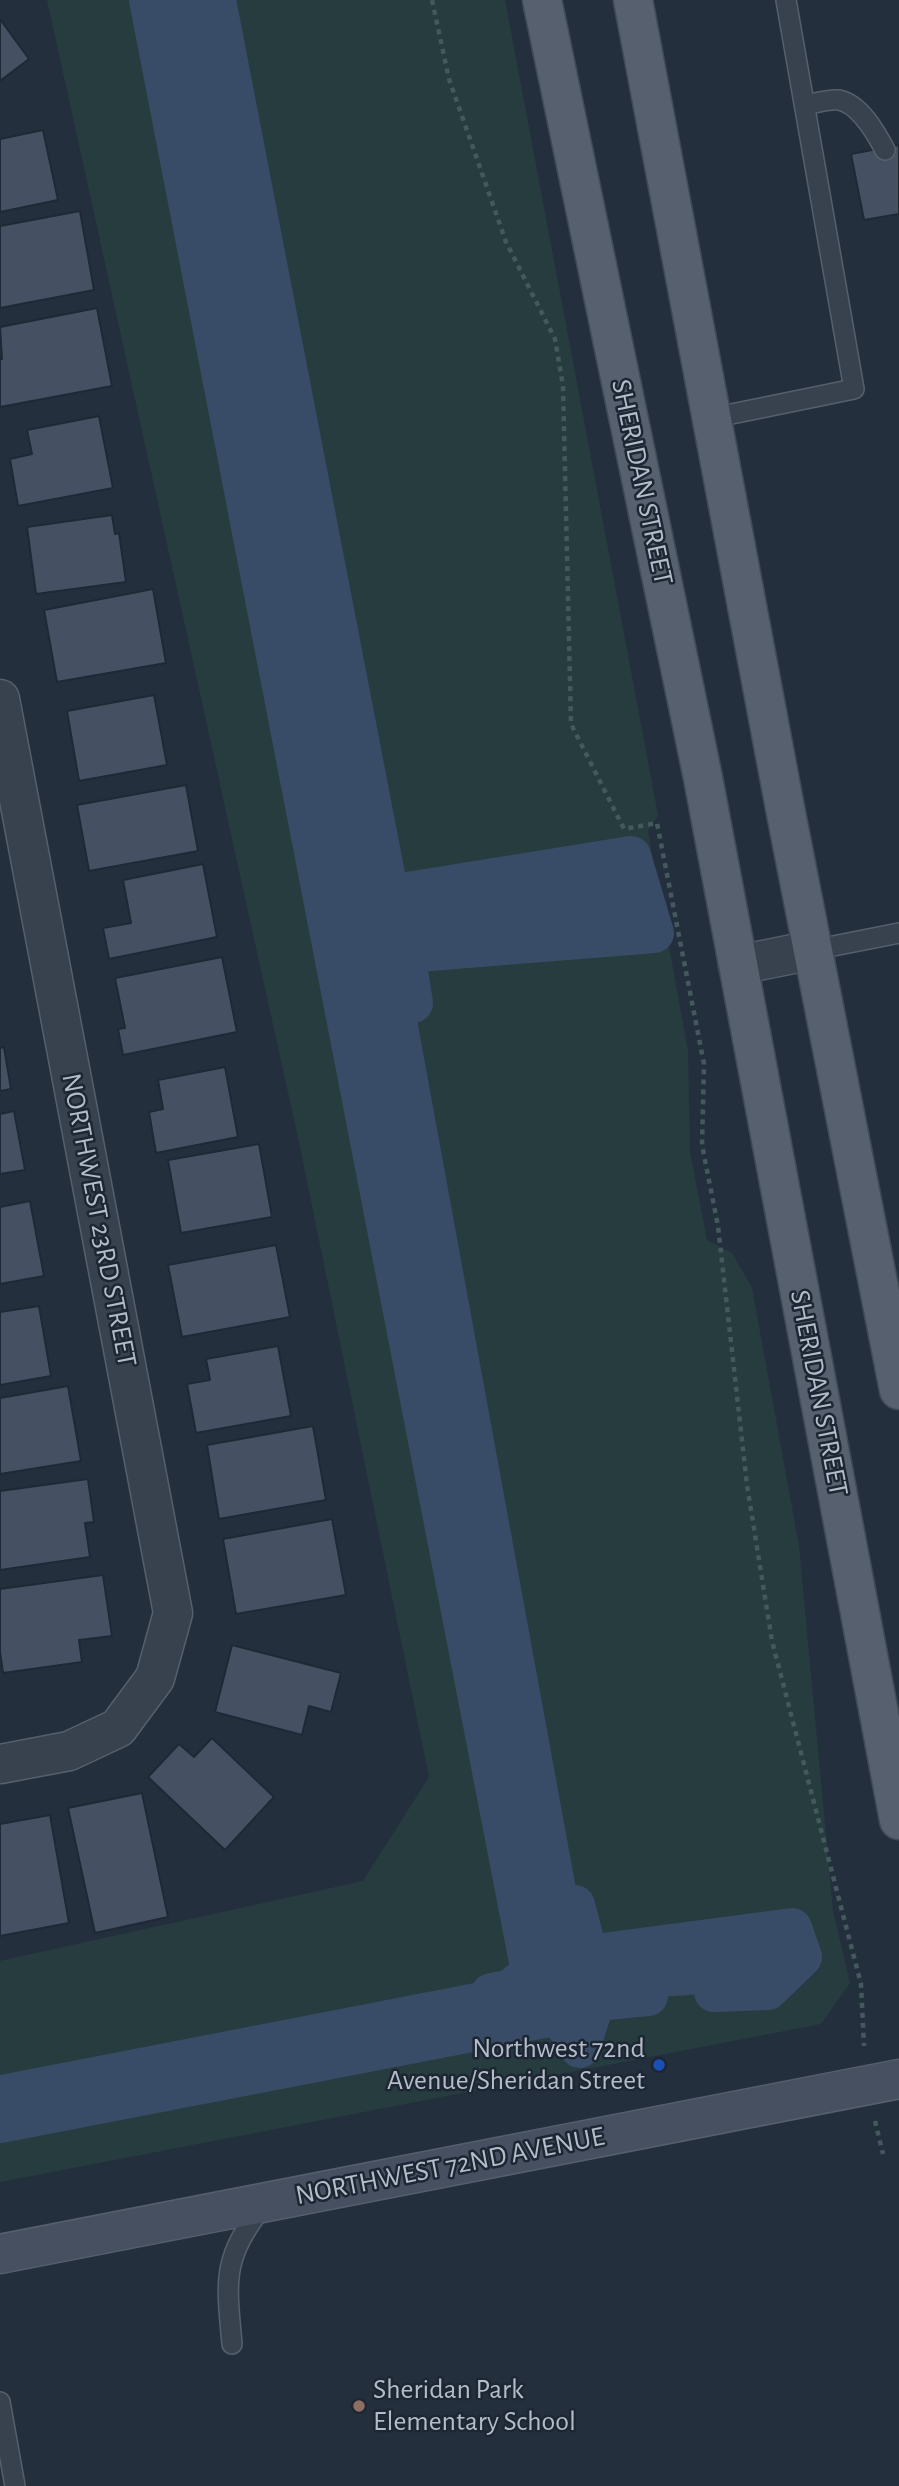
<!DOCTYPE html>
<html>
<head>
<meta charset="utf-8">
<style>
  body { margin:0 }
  canvas { display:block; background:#242f3e }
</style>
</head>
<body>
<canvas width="899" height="2486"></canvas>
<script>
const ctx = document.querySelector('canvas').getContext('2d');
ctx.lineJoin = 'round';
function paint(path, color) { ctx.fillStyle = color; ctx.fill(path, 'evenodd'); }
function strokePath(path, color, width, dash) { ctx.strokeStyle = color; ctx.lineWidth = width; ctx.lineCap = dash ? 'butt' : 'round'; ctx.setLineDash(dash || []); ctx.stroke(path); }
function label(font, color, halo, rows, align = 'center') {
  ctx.font = font + ' "Alegreya Sans",sans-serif'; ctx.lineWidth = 5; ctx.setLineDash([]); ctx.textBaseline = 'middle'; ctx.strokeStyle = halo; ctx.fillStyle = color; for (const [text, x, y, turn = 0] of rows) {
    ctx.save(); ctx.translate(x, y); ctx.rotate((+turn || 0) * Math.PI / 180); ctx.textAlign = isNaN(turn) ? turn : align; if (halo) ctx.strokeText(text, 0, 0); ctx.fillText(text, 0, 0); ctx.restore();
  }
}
const green = new Path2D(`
  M47,0H505L658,815L648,831L688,1051L690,1152L707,1240L732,1253L752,1288L799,1546L833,1911L850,1983L821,2024L0,2182V1961L363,1881L429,1777L299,1142Z`);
const water = new Path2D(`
  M149,0H216L389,894L631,856L654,933L405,954L588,1954L792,1928L802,1957L768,1990L595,2001L580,2048L558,2015L0,2123V2075L531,1972Z`);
const canal = new Path2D(`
  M149,0L531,1972L511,1989L491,1993
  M216,0L389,895L631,856L654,933L405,953L413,1003
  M575,1905L588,1955L792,1928L802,1957L768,1990L714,1992
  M0,2123L559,2015L580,2048L595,2001L648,1996`);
const building = new Path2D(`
  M0,19L29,59L0,81Z
  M43,130L58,200L0,212V139Z
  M899,145V214L864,220L851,154Z
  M80,211L94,290L0,308V226Z
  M97,308L112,386L0,407V359H2L0,327Z
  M99,416L113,488L18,506L10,459L32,454L27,430Z
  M112,515L115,534L119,533L126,582L36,594L27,527Z
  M153,589L166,663L57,682L44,610Z
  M154,695L167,765L79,781L67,711Z
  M186,785L198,851L89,871L77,805Z
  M203,864L217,937L109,959L103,928L131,923L123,880Z
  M222,957L237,1032L123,1055L118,1029L125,1028L115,978Z
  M4,1047L11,1089L0,1091V1048Z
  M225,1067L238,1137L156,1153L149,1112L163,1109L158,1080Z
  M14,1111L25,1170L0,1174V1114Z
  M259,1144L272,1217L181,1233L168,1160Z
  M30,1201L44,1276L0,1284V1207Z
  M276,1245L290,1317L182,1337L168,1265Z
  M39,1306L51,1376L0,1385V1312Z
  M278,1346L291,1416L196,1433L187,1384L210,1380L206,1359Z
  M68,1386L81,1461L0,1474V1398Z
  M313,1426L326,1500L219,1519L207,1445Z
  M88,1479L94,1522L85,1523L90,1557L0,1570V1491Z
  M332,1519L346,1595L236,1614L223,1539Z
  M103,1575L112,1636L79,1640L82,1662L3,1673L0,1652V1589Z
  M232,1645L341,1673L331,1712L309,1706L302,1735L215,1712Z
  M212,1738L274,1797L225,1850L148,1777L179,1744L194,1757Z
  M142,1793L168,1917L95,1933L68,1808Z
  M50,1815L69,1923L0,1936V1824Z`);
const path = new Path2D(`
  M432,0L449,79L506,242L555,339L563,386L571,724L624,829L657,823L704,1064L702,1145L718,1226L747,1485L772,1641L861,1984L864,2046
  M875,2121L883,2154`);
const lane = new Path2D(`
  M805,105C815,103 829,99 839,100C860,104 876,133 885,150
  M712,418L854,389L786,0
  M813,950L899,933
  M232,2344C226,2278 222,2259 264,2204
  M0,2402L15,2486`);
const street = new Path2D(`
  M0,699L173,1613L155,1678L118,1728L69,1751L0,1764
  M738,965L813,950`);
const secondary = new Path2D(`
  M0,2254L899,2079`);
const primary = new Path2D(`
  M542,0L703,778L899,1820
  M633,0L785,808L899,1390`);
const markers = [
  [659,2065,7,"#1a4fb4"],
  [359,2406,7,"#8d6e63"]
];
const streetNames = [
  ["SHERIDAN STREET",642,482,78],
  ["NORTHWEST 23RD STREET",99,1220,79],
  ["SHERIDAN STREET",819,1393,79],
  ["NORTHWEST 72ND AVENUE",450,2166,-11]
];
const poiNames = [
  ["Northwest 72nd",645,2049],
  ["Avenue/Sheridan Street",645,2081],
  ["Sheridan Park",373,2390,"left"],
  ["Elementary School",373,2422,"left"]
];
paint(green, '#263c3f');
paint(water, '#394c67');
strokePath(canal, '#394c67', 40);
paint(building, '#455162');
strokePath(building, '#1f2835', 2);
strokePath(lane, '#565f6c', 22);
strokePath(street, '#565f6c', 41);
strokePath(secondary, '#565f6c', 41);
strokePath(primary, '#414a57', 41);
strokePath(path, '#44595c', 4.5, [5, 5]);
strokePath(lane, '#38414e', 19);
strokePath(street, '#38414e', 38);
strokePath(secondary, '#465061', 38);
strokePath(primary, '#56606e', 38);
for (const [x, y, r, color] of markers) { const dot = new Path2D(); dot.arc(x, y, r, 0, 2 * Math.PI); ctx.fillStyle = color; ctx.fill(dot); strokePath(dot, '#1d2633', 2.5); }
label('28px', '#b4bcc9', '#1d2633', streetNames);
label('28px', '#b4bcc9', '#1d2633', poiNames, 'right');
</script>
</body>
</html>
